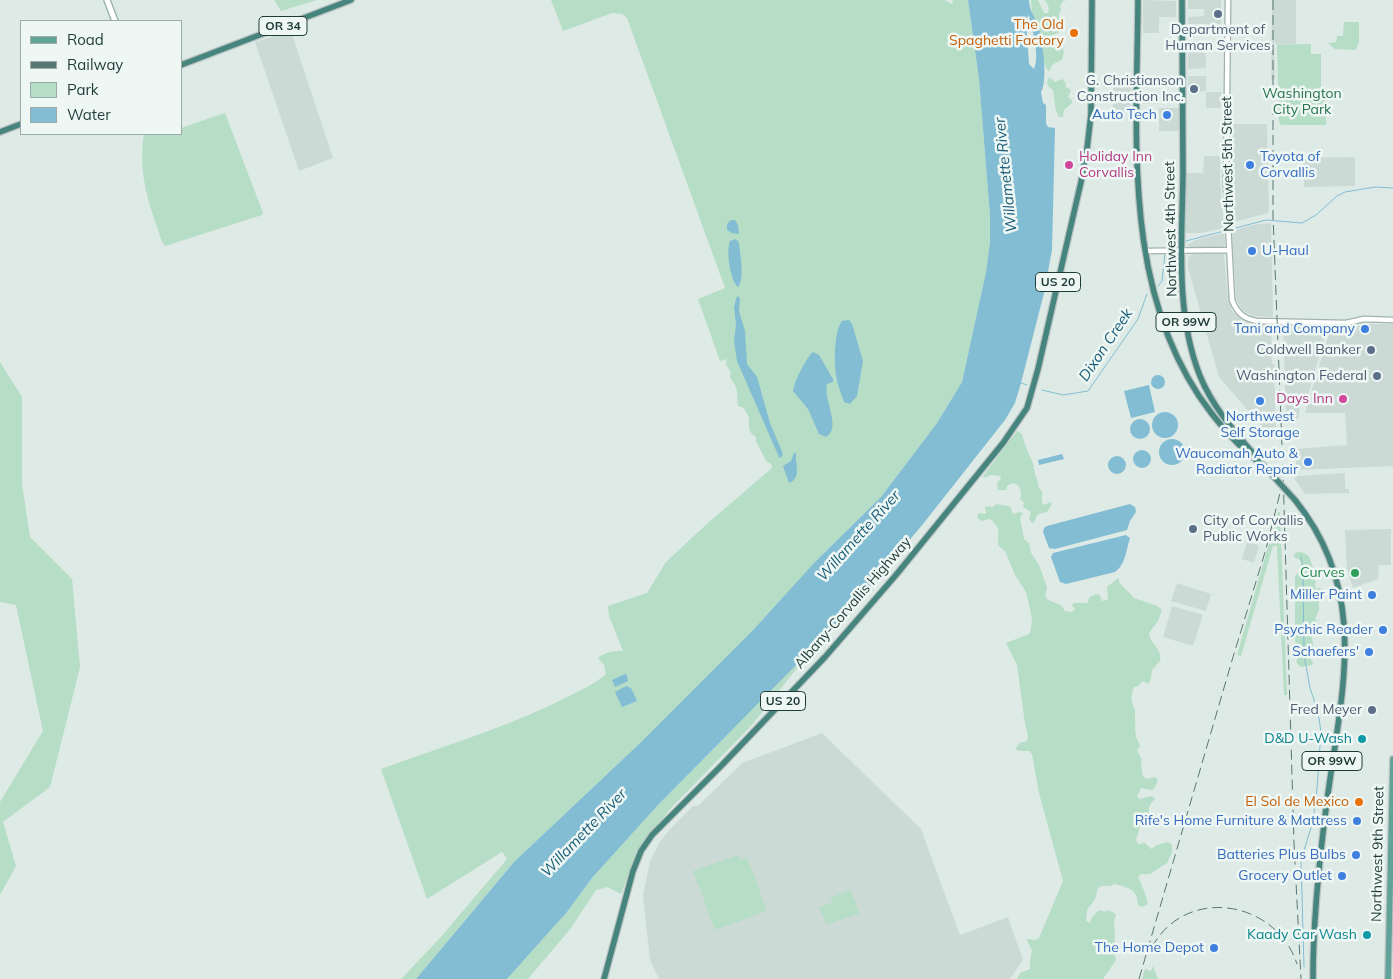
<!DOCTYPE html>
<html>
<head>
<meta charset="utf-8">
<style>
  body { margin:0 }
  #map { position:relative; width:1393px; height:979px; overflow:hidden; background:#deeae6; font-family:Mulish,sans-serif }
  canvas { display:block }
  .legend { position:absolute; left:20px; top:20px; width:162px; height:115px; box-sizing:border-box; background:#eef7f4; border:1px solid #9baca8; margin:0; padding:6px 9px; list-style:none; font-size:15px; color:#1f3b37 }
  .legend li { display:flex; align-items:center; gap:10px; height:25px }
  .legend b { width:25px; border:1px solid #9baca8 }
</style>
</head>
<body>
<div id="map">
<canvas width="1393" height="979"></canvas>
<ul class="legend">
<li><b style="height:6px;background:#61a299"></b>Road</li>
<li><b style="height:6px;background:#597772"></b>Railway</li>
<li><b style="height:14px;background:#b6ddc5"></b>Park</li>
<li><b style="height:14px;background:#83bdd3"></b>Water</li>
</ul>
</div>
<script>
const ctx = document.querySelector('canvas').getContext('2d');
ctx.lineJoin = 'round';
function paint(path, color) { ctx.fillStyle = color; ctx.fill(path, 'evenodd'); }
function strokePath(path, color, width, dash) { ctx.strokeStyle = color; ctx.lineWidth = width; ctx.lineCap = dash ? 'butt' : 'round'; ctx.setLineDash(dash || []); ctx.stroke(path); }
function label(font, color, halo, rows, align = 'center') {
  ctx.font = font + ' Mulish,sans-serif'; ctx.lineWidth = 5; ctx.setLineDash([]); ctx.textBaseline = 'middle'; ctx.strokeStyle = halo; ctx.fillStyle = color; for (const [text, x, y, turn = 0] of rows) {
    ctx.save(); ctx.translate(x, y); ctx.rotate((+turn || 0) * Math.PI / 180); ctx.textAlign = isNaN(turn) ? turn : align; if (halo) ctx.strokeText(text, 0, 0); ctx.fillText(text, 0, 0); ctx.restore();
  }
}
const built = new Path2D(`
  M1143,0L1176,1V17H1159V33H1143Z
  M1188,0H1221V33H1203V24H1188V17L1204,16V9H1188Z
  M1272,0H1296V44L1277,45L1274,42L1275,79H1271Z
  M291,31L333,158L299,171L255,42Z
  M1188,45H1205L1206,68L1188,69Z
  M1188,76H1206V91L1188,92Z
  M1113,77H1131V111H1113Z
  M1143,92H1159V104H1143Z
  M1206,92H1221V108H1206Z
  M1159,108H1179V131H1159Z
  M1232,124H1267L1269,211L1268,213L1234,222Z
  M1204,156H1220V180L1224,228L1200,233H1185L1186,173H1203Z
  M1355,157V186L1304,187L1303,158Z
  M1271,223L1273,317L1253,316L1242,310L1236,299L1232,231L1252,225Z
  M1224,233L1225,245L1222,247L1192,248L1187,245L1196,240Z
  M1192,254H1224L1228,298L1232,311L1245,322L1254,325H1271L1272,364H1274L1276,429L1265,430L1219,377L1188,268V258Z
  M1381,324H1393V466L1296,470V449L1347,445L1345,413H1305L1331,327L1353,328L1363,324Z
  M1283,325L1328,326L1306,402L1301,403L1298,419L1294,422L1287,419L1286,417Z
  M1345,473V489H1349V493L1305,494L1294,478L1297,476Z
  M1391,529V565H1379L1378,579L1353,588L1347,569L1345,530Z
  M1247,542L1259,545L1254,563L1242,559Z
  M1177,583L1211,594L1206,611L1171,601Z
  M1172,606L1203,615L1193,646L1163,637Z
  M822,733L921,829L960,935L1008,917L1023,960L1010,979H659L650,960L643,896L650,861L659,843L670,829L693,806H698L742,763Z`);
const green = new Path2D(`
  M274,0H317L281,11Z
  M551,0H945L952,4L953,0H968L979,79L990,216V242L986,272L962,382L937,423L881,497L822,555L754,629L639,744L513,863L416,979H401L440,938L507,859L502,852L427,899L381,769C438,748 498,730 553,704C571,695 591,687 606,674L604,665L598,658C603,653 615,650 623,651L609,616L608,606L647,593L666,562L709,522L772,468L771,464L766,461L756,441V437C748,432 749,428 749,419C749,416 745,411 744,408L738,406C737,400 738,393 736,388C735,383 731,381 730,376L731,373L726,364L727,359L720,361L698,299L725,288L627,18L622,14L612,13L563,31Z
  M1031,0H1038L1044,13H1048C1050,8 1048,3 1044,0H1067L1063,1L1060,6L1061,10L1059,15L1061,29L1058,33L1050,36L1051,42L1061,45L1064,52L1062,60C1055,63 1050,64 1050,72L1046,68L1030,16L1032,13Z
  M1344,22H1359V41L1356,50L1335,49L1328,43L1336,42L1337,36H1343Z
  M1311,44V54H1321V88H1326V125H1281L1279,122L1277,45Z
  M1049,77L1055,82L1063,79L1066,84L1065,87L1068,88L1071,90L1068,97L1072,100V103L1064,110L1063,117H1059L1056,111L1053,90L1049,87L1047,83Z
  M225,113L263,213L262,215L165,246C160,240 159,231 156,224C145,193 139,166 144,134H181V128Z
  M0,362L22,397V484L30,537L72,579L80,667L50,787L3,822L16,866L0,895V802L43,731L16,605L0,602Z
  M1017,431L1022,434C1024,444 1029,454 1033,463C1034,467 1034,471 1035,475C1037,480 1038,481 1038,486L1042,492V503L1044,505L1050,502L1052,504L1047,512L1038,514L1034,522L1032,523L1029,519L1031,512L1023,507L1024,503L1020,499C1022,492 1021,485 1013,483L1007,486L1006,490H998L997,483L1000,480L1001,476L991,475L984,478L983,476Z
  M996,504L1010,506L1013,514L1019,512L1023,513L1020,518L1024,539L1029,543L1031,553L1039,565L1047,587L1045,596L1048,600L1061,605L1065,611L1072,612L1075,609L1072,605L1074,603H1087L1090,597L1096,594L1100,595L1102,601L1107,600L1108,599L1107,587L1118,578L1119,580V582L1134,598L1157,606L1162,610L1158,621L1149,633C1150,644 1163,649 1160,661L1152,670L1151,678L1148,684L1143,681L1138,686L1134,687C1130,698 1131,701 1135,710C1135,713 1135,732 1136,735C1136,739 1139,742 1140,746L1137,750L1142,760L1141,765L1143,776L1146,779L1155,777L1158,780L1154,789L1150,790L1141,788L1137,796L1140,799L1151,796L1155,798L1149,807V816L1140,827L1136,840L1138,844L1145,843L1151,849L1157,845L1168,842L1172,845V852L1167,863L1150,874H1141L1138,877L1145,893L1148,904L1142,907L1138,905C1138,889 1127,887 1114,884C1109,888 1102,884 1098,888L1095,899L1087,910L1086,921L1090,923L1092,917L1099,910L1106,912L1108,910L1116,914L1114,921L1115,939L1113,948L1116,960L1103,979H1017L1020,973L1030,969V960L1032,950L1027,941V939L1035,940L1039,938L1063,881L1039,793L1032,754L1029,751H1020L1015,749L1020,743L1027,741L1028,736L1025,724L1017,665L1006,643L1029,634L1031,628L1032,618L1026,592L1015,575L1005,551L998,545C998,532 1002,529 990,519L981,521L977,517L979,513L986,514L985,508L986,506L993,507Z
  M1278,512H1280L1287,695H1284L1277,546H1273L1241,656L1237,655Z
  M1298,552C1314,553 1308,563 1316,572L1315,588H1322L1324,594L1319,601V610L1315,618L1319,626L1311,634L1313,643V654L1310,657L1313,663L1312,665L1301,667L1297,664L1295,638V576L1299,572L1302,563L1300,560L1294,557V554Z
  M813,648L752,725L672,807L637,851L621,894L608,887L596,890L571,928L528,979H507L567,912L592,878L658,805Z
  M738,855L740,860L747,857L767,911L715,930L693,871Z
  M851,890L859,912L858,914L828,924L826,923L819,907L832,902L831,897Z
  M1153,966L1158,979H1142L1145,969L1151,971Z`);
const water = new Path2D(`
  M968,0H1029C1029,10 1035,17 1038,26C1043,41 1048,82 1041,92L1043,103L1046,105V124L1048,127L1055,128L1052,250L1044,293L1021,383L1015,403L1005,420L923,524L841,622L813,648L658,805L592,878L567,912L507,979H416L514,862L639,744L754,629L815,562L881,497L937,423L962,382L986,272L990,242V216L979,79ZM1029,15C1032,30 1040,54 1034,69L1029,64L1026,19Z
  M731,220H735L738,225L739,234L732,233L727,230V224Z
  M736,239L739,243C740,253 745,280 738,287C730,280 726,250 730,241Z
  M737,296L740,298L739,311L745,331L747,364L757,377L770,423L783,454L781,458L779,457L737,361L734,341L736,325L734,307Z
  M849,320L852,324L863,361L857,396L850,404L844,402C841,393 837,384 836,375C834,361 834,332 842,321Z
  M813,352L819,355L833,379V382L827,384C823,400 842,428 826,437L819,434L808,409L793,391C794,382 806,358 813,352Z
  M1151 382a7 7 0 1 1 14 0a7 7 0 1 1-14 0Z
  M1149,385L1155,412L1131,418L1124,391Z
  M1152 425a13 13 0 1 1 26 0a13 13 0 1 1-26 0Z
  M1130 429a10 10 0 1 1 20 0a10 10 0 1 1-20 0Z
  M1159 452a13 13 0 1 1 26 0a13 13 0 1 1-26 0Z
  M1133 459a9 9 0 1 1 18 0a9 9 0 1 1-18 0Z
  M794,453H796C795,464 802,478 789,483L783,466L791,461Z
  M1062,454L1064,459L1039,465L1038,460Z
  M1108 465a9 9 0 1 1 18 0a9 9 0 1 1-18 0Z
  M1130,504L1135,507L1136,512L1130,521L1127,530L1055,549L1049,548L1043,532L1044,528L1047,526Z
  M1126,535L1130,538C1126,550 1126,564 1115,572L1066,584L1060,582L1051,557L1053,553Z
  M625,674L627,675L628,681L615,687L612,680Z
  M626,686L631,688L637,701L622,707L615,692Z`);
const stream = new Path2D(`
  M1186,241L1266,220L1302,223L1316,215L1337,196L1345,192L1375,187L1393,188
  M1173,247L1177,244
  M1158,286L1162,281L1165,254
  M1021,383L1027,385
  M1042,390L1063,395L1088,391L1138,319L1147,294
  M1301,556L1303,573L1304,655L1310,688L1318,712L1321,732L1317,788L1313,821L1301,860L1304,967`);
const tertiary = new Path2D(`
  M1228,0L1226,186L1232,300C1237,313 1244,319 1257,321L1346,323L1364,319L1393,320
  M1146,251L1229,250`);
const secondary = new Path2D(`
  M107,0L115,21`);
const primary = new Path2D(`
  M1388,979L1393,759`);
const trunk = new Path2D(`
  M1138,0C1137,139 1121,297 1212,414C1227,433 1243,451 1263,465
  M1182,0C1182,58 1183,116 1183,174C1182,241 1175,313 1200,376C1213,408 1236,433 1258,459
  M181,65L351,0
  M0,132L21,124
  M1295,500C1371,594 1341,693 1327,801C1319,861 1313,919 1313,979
  M604,979L633,871L641,851L652,835L721,766L825,657L896,575L1003,443L1027,408L1038,369L1081,182L1087,149L1091,114L1092,0`);
const rail = new Path2D(`
  M1273,0V216L1283,472L1294,843L1301,979
  M1152,947C1186,885 1276,900 1297,964
  M1139,979L1233,657L1266,549L1280,493`);
const trunkBridge = new Path2D(`
  M1263,465L1295,500`);
const markers = [
  [1218,14,5,"#5c6f8a"],
  [1074,33,5,"#e8710a"],
  [1194,89,5,"#5c6f8a"],
  [1167,115,5,"#3f7fe0"],
  [1069,165,5,"#d1479c"],
  [1250,165,5,"#3f7fe0"],
  [1252,251,5,"#3f7fe0"],
  [1365,329,5,"#3f7fe0"],
  [1371,350,5,"#5c6f8a"],
  [1377,376,5,"#5c6f8a"],
  [1343,399,5,"#d1479c"],
  [1260,401,5,"#3f7fe0"],
  [1308,462,5,"#3f7fe0"],
  [1193,529,5,"#5c6f8a"],
  [1355,573,5,"#2e9e5b"],
  [1372,595,5,"#3f7fe0"],
  [1383,630,5,"#3f7fe0"],
  [1369,652,5,"#3f7fe0"],
  [1372,710,5,"#5c6f8a"],
  [1362,739,5,"#0f9aa8"],
  [1359,802,5,"#e8710a"],
  [1357,821,5,"#3f7fe0"],
  [1356,855,5,"#3f7fe0"],
  [1342,876,5,"#3f7fe0"],
  [1367,935,5,"#0f9aa8"],
  [1214,948,5,"#3f7fe0"]
];
const shields = [
  [283,26,48],
  [1058,282,45],
  [1186,322,60],
  [783,701,45],
  [1332,761,60]
];
const shieldNames = [
  ["OR 34",283,26],
  ["US 20",1058,282],
  ["OR 99W",1186,322],
  ["US 20",783,701],
  ["OR 99W",1332,761]
];
const foodNames = [
  ["The Old",1064,25],
  ["Spaghetti Factory",1064,41],
  ["El Sol de Mexico",1349,802]
];
const serviceNames = [
  ["Department of",1218,30,"center"],
  ["Human Services",1218,46,"center"],
  ["G. Christianson",1184,81],
  ["Construction Inc.",1184,97],
  ["Coldwell Banker",1361,350],
  ["Washington Federal",1367,376],
  ["City of Corvallis",1203,521,"left"],
  ["Public Works",1203,537,"left"],
  ["Fred Meyer",1362,710]
];
const parkNames = [
  ["Washington",1302,94],
  ["City Park",1302,110]
];
const shopNames = [
  ["Auto Tech",1157,115],
  ["Toyota of",1260,157,"left"],
  ["Corvallis",1260,173,"left"],
  ["U-Haul",1262,251,"left"],
  ["Tani and Company",1355,329],
  ["Northwest",1260,417,"center"],
  ["Self Storage",1260,433,"center"],
  ["Waucomah Auto &",1298,454],
  ["Radiator Repair",1298,470],
  ["Miller Paint",1362,595],
  ["Psychic Reader",1373,630],
  ["Schaefers'",1359,652],
  ["Rife's Home Furniture & Mattress",1347,821],
  ["Batteries Plus Bulbs",1346,855],
  ["Grocery Outlet",1332,876],
  ["The Home Depot",1204,948]
];
const hotelNames = [
  ["Holiday Inn",1079,157],
  ["Corvallis",1079,173],
  ["Days Inn",1333,399,"right"]
];
const streetNames = [
  ["Northwest 5th Street",1228,164,-91],
  ["Northwest 4th Street",1171,229,-91],
  ["Albany-Corvallis Highway",853,603,-49],
  ["Northwest 9th Street",1378,854,-89]
];
const leisureNames = [
  ["Curves",1345,573]
];
const cultureNames = [
  ["D&D U-Wash",1352,739],
  ["Kaady Car Wash",1357,935]
];
const waterNames = [
  ["Willamette River",1006,175,-96],
  ["Dixon Creek",1106,345,-56],
  ["Willamette River",859,536,-48],
  ["Willamette River",584,833,-46]
];
paint(built, '#ccdad6');
paint(green, '#b6ddc5');
paint(water, '#83bdd3');
strokePath(stream, '#83bdd3', 1);
strokePath(tertiary, '#a1b2ae', 7);
strokePath(secondary, '#9db7b0', 8);
strokePath(primary, '#bcc4c3', 8);
strokePath(trunk, '#bcc4c3', 8);
strokePath(tertiary, '#fff', 4.5);
strokePath(secondary, '#fff', 5);
strokePath(primary, '#61a299', 5.5);
strokePath(trunk, '#46857e', 5.5);
strokePath(rail, '#597772', 1, [10, 5]);
strokePath(trunkBridge, '#bcc4c3', 8, []);
strokePath(trunkBridge, '#46857e', 5.5);
for (const [x, y, r, color] of markers) { const dot = new Path2D(); dot.arc(x, y, r, 0, 2 * Math.PI); ctx.fillStyle = color; ctx.fill(dot); strokePath(dot, '#eef7f4', 2); }
for (const [x, y, w] of shields) { const box = new Path2D(); box.roundRect(x - w / 2, y - 9.5, w, 19, 4); ctx.fillStyle = '#eef7f4'; ctx.fill(box); strokePath(box, '#1f3b37', 1); }
label('bold 12px', '#1f3b37', null, shieldNames);
label('14px', '#c56008', '#eef7f4', foodNames, 'right');
label('14px', '#4e5e75', '#eef7f4', serviceNames, 'right');
label('14px', '#28734e', '#eef7f4', parkNames);
label('14px', '#366cbe', '#eef7f4', shopNames, 'right');
label('14px', '#b23c85', '#eef7f4', hotelNames, 'left');
label('14px', '#1f3b37', '#eef7f4', streetNames);
label('14px', '#27864d', '#eef7f4', leisureNames, 'right');
label('14px', '#0d838f', '#eef7f4', cultureNames, 'right');
label('italic 15px', '#175c78', '#eef7f4', waterNames);
</script>
</body>
</html>
